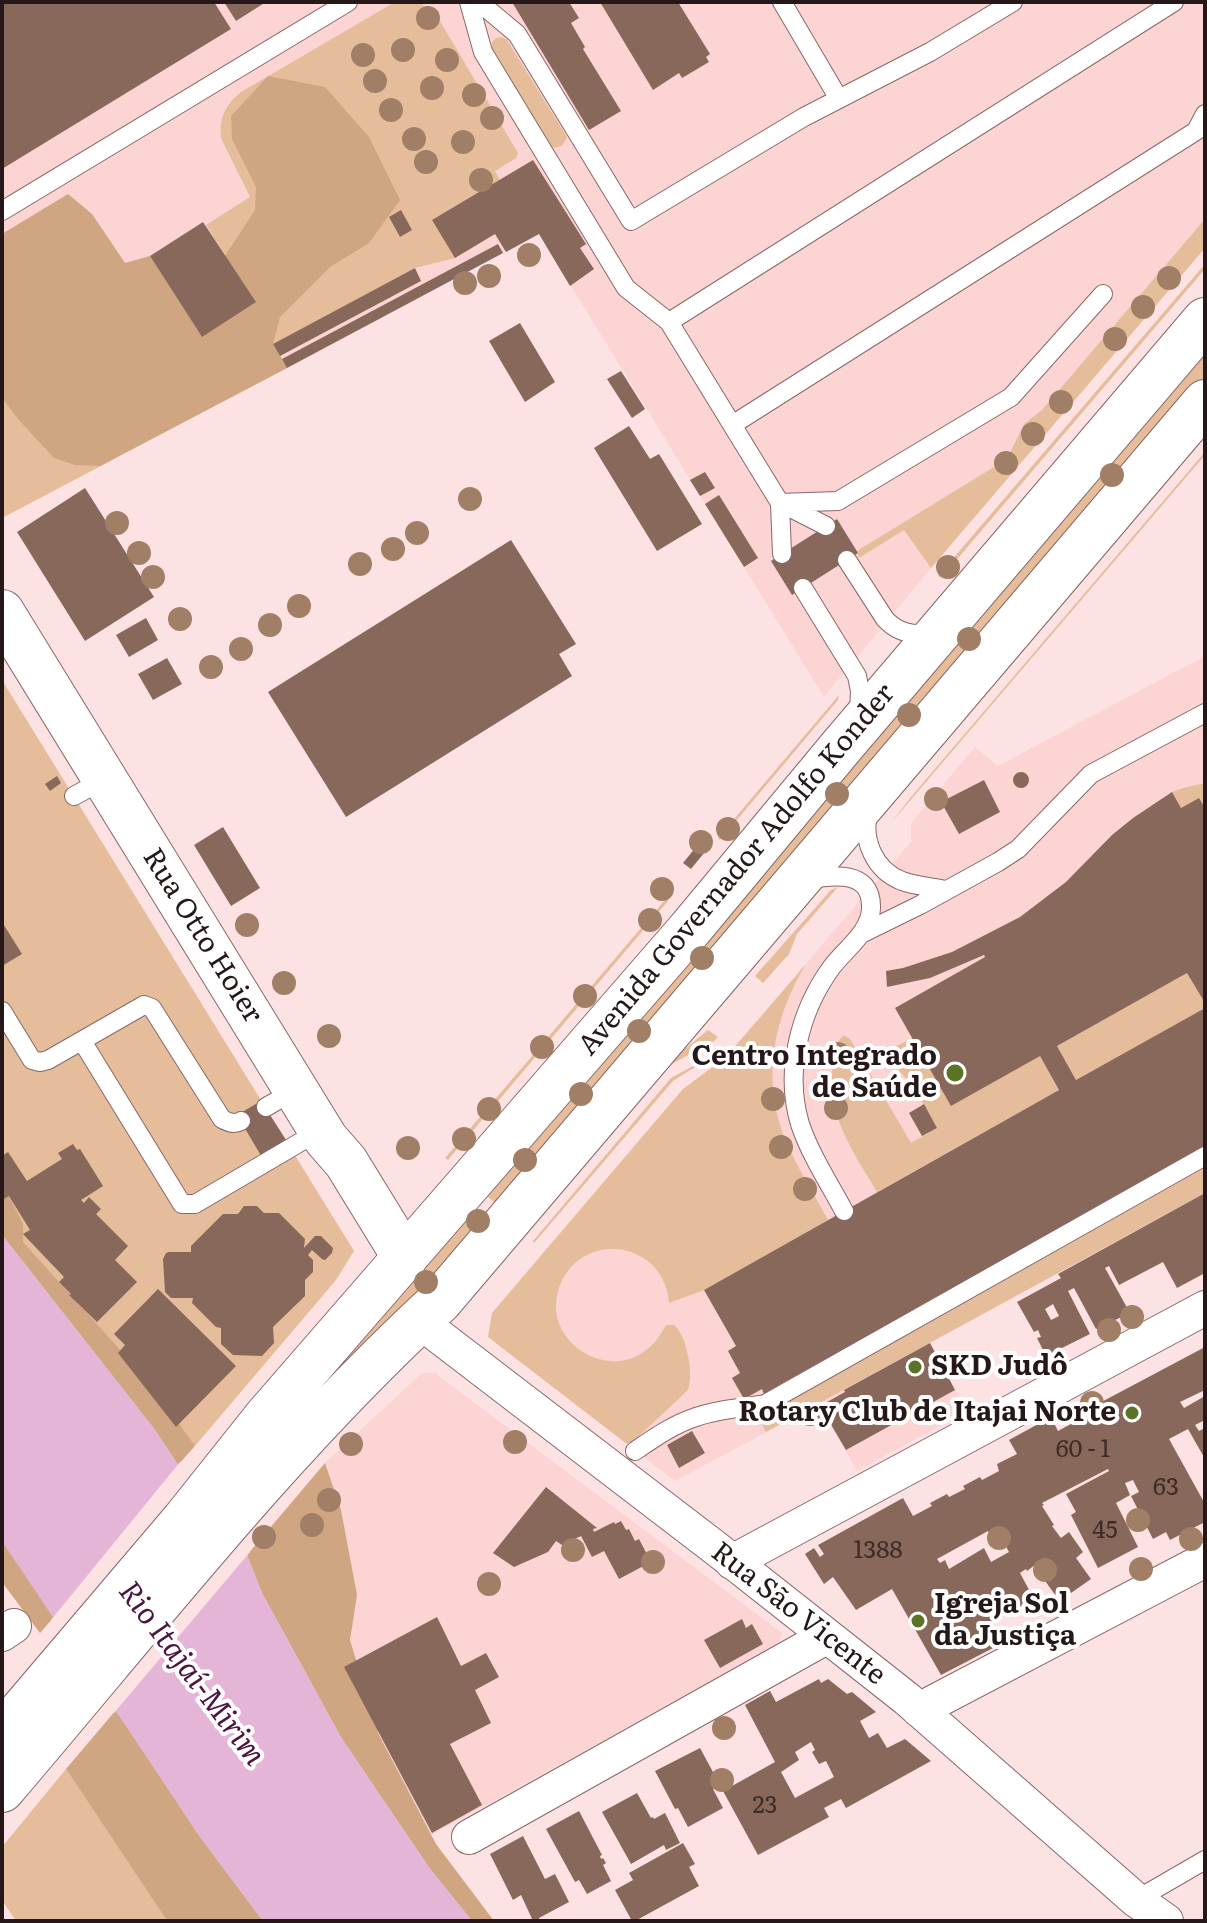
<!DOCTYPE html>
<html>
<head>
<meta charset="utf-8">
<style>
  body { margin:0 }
  #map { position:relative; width:1207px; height:1923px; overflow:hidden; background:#fce2e2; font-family:Literata,serif }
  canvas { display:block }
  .frame { position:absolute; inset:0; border:4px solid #261818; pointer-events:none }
</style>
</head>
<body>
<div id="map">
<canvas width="1207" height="1923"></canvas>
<div class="frame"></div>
</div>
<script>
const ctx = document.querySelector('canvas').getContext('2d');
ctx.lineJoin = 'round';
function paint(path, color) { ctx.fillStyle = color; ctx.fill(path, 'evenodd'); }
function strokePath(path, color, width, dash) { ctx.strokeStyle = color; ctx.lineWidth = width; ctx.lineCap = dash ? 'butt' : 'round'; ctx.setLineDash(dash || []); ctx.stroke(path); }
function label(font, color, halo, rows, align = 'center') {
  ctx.font = font + ' Literata,serif'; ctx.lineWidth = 8; ctx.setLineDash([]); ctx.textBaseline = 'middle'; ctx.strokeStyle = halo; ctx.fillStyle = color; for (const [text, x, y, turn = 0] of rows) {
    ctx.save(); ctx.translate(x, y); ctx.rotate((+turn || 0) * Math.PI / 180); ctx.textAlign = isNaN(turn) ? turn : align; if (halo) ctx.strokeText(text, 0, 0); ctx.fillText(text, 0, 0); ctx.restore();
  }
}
const built = new Path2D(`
  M2,2H1205V248L931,568L824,697L539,234L2,518Z
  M1205,656V1193L930,1343L967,1411L857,1471L819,1404L675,1481L488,1337L492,1313L683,1089L726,1057L900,854L911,842V823L975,747L998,766Z
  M422,1373H435L782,1633L779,1643L430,1836L212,1600L325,1463Z`);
const green = new Path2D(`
  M395,2H417L434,11L518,153L516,158L495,171L500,180L455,258L415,268L274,344L287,368L2,518V234L118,276L150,256L202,337L255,302L206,225L250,197L221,138C219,118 225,105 241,92Z
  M502,37L507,40L567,137L562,146L552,148L492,48V42L496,38Z
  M1205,219V248L931,568L904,530L859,558L857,551L1007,459L1024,424L1042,410Z
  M1205,264V269L941,578L938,576Z
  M1205,346V376L499,1206L483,1193Z
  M1205,452V455L891,823L911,797Z
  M2,680L354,1251L336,1280L195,1446L171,1428L2,1218Z
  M839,695L838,700L720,840L718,838Z
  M1205,783V808L1199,798L1181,808L1172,792L1183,788Z
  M838,887L797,934L789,954L763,983L755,976L831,890Z
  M670,894L668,901L448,1160L445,1158Z
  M806,964C775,1015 762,1074 782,1131C793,1161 813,1192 828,1220L704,1290L669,1303C664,1236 571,1229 557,1296C548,1339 598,1375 637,1356C651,1349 659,1338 666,1325H674C687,1335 694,1375 688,1390L639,1436L627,1444L488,1337L492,1313L683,1089L726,1057Z
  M1187,973L1205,1003V1008L1076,1080L1057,1046Z
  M708,1030L718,1037L713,1042L664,1068V1066Z
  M844,1035L850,1039L911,1143L937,1128L913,1086L883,1053L912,1038L1040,1056L1059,1090L877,1192C852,1149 826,1116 833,1063C834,1054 836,1041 844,1035Z
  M717,1053L673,1081L534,1243L533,1241L671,1078Z
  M1205,1167V1193L766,1432L759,1419Z
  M471,1208L486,1220L2,1758V1752Z
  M66,1769L167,1921H16L2,1900V1847Z`);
const forest = new Path2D(`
  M268,76L325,87L369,137L400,200L369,243L330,267L280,317L273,344L287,368L100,466L75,465L54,458L19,420L2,398V234L68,194L92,214L125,263L150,256L202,337L225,256L255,210L256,187L232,139L231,116Z
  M2,1182L23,1224V1242L149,1382L195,1446L178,1465L155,1430L2,1235Z
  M325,1463L341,1510L357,1595L350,1640L379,1735L436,1844L494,1921H472L430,1869L342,1739L262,1593L247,1555Z
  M2,1541L54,1617L40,1633L2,1582Z
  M116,1710L198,1834L263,1921H167L66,1769Z`);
const water = new Path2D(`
  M2,1235L155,1430L178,1465L247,1555L262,1593L342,1739L430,1869L472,1921H263L198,1834L2,1541Z`);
const pier = new Path2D(`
  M180,1462L250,1552L114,1713L51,1620Z`);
const building = new Path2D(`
  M2,2H214L231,29L2,169Z
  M224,2H266L236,21Z
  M512,2H569L579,18L571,23L585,47L583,49L621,111L589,130Z
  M600,2H678L710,54L706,57L709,62L682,78L679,73L653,90Z
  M533,160L586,244L580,248L594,269L570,286L539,234L506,252L495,234L455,258L432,220Z
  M401,210L412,230L400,237L389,217Z
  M203,222L256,302L202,337L150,256Z
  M498,244L503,253L287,368L282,359Z
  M415,268L421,281L280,356L273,344Z
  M520,323L555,382L525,402L489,341Z
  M621,371L645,409L632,418L607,379Z
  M629,426L650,459L659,454L702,524L657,551L594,448Z
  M705,472L715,488L700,496L690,480Z
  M85,488L154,597L85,641L17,532Z
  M719,495L758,558L744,567L705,504Z
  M837,519L858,553L792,595L771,561Z
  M511,540L576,644L559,654L572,676L346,817L268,692Z
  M146,618L158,640L129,657L116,635Z
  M167,658L182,684L153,700L138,674Z
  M1013 780a8 8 0 1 1 16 0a8 8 0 1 1-16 0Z
  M57,776L61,783L50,791L45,784Z
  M984,780L1000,812L959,834L941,802Z
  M1172,792L1181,808L1199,798L1205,808V1003L1187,973L1057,1046L1076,1080L1205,1008V1146L764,1394L762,1389L744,1399L732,1378L740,1373L728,1351L736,1346L704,1290L1059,1090L1040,1056L951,1106L895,1008L985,957L984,955L930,978L887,987L886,971L903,968L952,952L1020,917L1066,882L1112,835L1133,818Z
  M223,827L260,888L231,906L194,845Z
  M696,847L704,853L691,869L683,863Z
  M2,922L22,954L2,966Z
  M261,1101L288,1143L263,1159L237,1115Z
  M924,1104L937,1128L922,1136L909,1113Z
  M73,1144L77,1150L80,1149L103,1186L81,1200L84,1203L89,1197L101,1209L96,1214L128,1246L115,1260L137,1282L97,1322L69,1295L71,1294L59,1282L64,1277L23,1234L30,1230L9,1196L2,1200V1156L8,1152L27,1181L62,1159L58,1153Z
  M1205,1193V1273L1177,1288L1163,1262L1119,1285L1109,1266L1105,1268L1130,1313L1096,1329L1074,1288L1068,1291L1090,1334L1046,1356L1037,1338L1041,1337L1038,1330L1034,1332L1017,1302L1061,1278L1058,1274ZM1053,1304L1059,1316L1051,1320L1045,1309Z
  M244,1206H257L264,1213H279L305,1239L304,1248L315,1236H321L333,1248L332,1253L325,1260L322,1259L312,1250L308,1255L313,1260V1272L305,1280V1296L273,1327L274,1343L262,1356L233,1355L221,1344V1328L216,1327L192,1303L193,1298H171L165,1292L163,1259L166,1253L169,1252H191V1246L223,1214H238Z
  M158,1289L236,1366L176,1427L118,1353L125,1345L114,1334Z
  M930,1343L955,1390L846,1450L820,1406L845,1392L844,1390Z
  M1205,1347V1390L1180,1402L1184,1408L1205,1396V1420L1195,1425L1199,1431L1205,1428V1459L1188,1429L1169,1439L1205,1504V1522L1170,1540L1166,1532L1153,1539L1131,1496L1139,1492L1133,1480L1125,1483L1130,1495L1116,1503L1138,1547L1098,1568L1071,1515L1076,1512L1066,1494L1109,1471L1108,1469L1042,1503L1044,1505L1042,1506L1054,1525L1052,1526L1061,1538L1069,1532L1083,1552L1076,1558L1091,1579L1071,1593L1067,1588L1056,1596L1043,1578L1054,1571L1044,1558L1027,1571L1026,1569L1020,1573L1034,1599L983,1628L993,1648L941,1675L892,1589L856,1610L833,1577L824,1584L805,1554L814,1548L820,1557L824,1554L818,1545L903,1498L913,1516L932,1506L930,1503L947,1494L949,1497L965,1489L963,1486L980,1477L982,1480L999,1471L997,1464L1017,1454L1009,1440L1051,1417L1058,1431L1080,1419L1077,1415ZM988,1531L991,1535L997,1531L1009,1552L991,1562L984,1548L949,1569L945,1560L940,1563L937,1559Z
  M692,1431L705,1453L679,1468L667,1445Z
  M546,1487L597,1528L593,1529L594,1532L614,1522L615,1524L621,1521L626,1530L629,1529L635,1541L639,1539L651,1562L619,1579L604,1551L592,1557L581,1536L562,1545L556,1541L548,1552L514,1567L493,1553Z
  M437,1617L461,1666L486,1653L499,1677L475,1690L491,1723L450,1744L482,1805L432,1833L344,1667Z
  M742,1619L746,1628L752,1624L763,1644L720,1668L704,1640Z
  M819,1679L821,1683L828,1679L847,1694L852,1692L876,1712L860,1721L869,1738L878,1733L887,1748L905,1739L931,1761L846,1808L841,1799L824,1808L829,1817L758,1855L723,1791L775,1762L745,1705L770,1691L776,1702ZM811,1742L815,1750L812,1752L819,1764L826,1761L834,1777L795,1798L781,1772L799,1760L795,1752Z
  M700,1748L720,1785L713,1789L723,1808L688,1827L678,1808L675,1809L655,1771Z
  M637,1793L651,1818L653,1817L654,1819L665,1813L680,1843L666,1850L664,1845L631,1864L602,1812Z
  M579,1811L602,1855L600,1856L601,1859L603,1858L606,1863L603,1865L611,1881L587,1894L579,1880L575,1882L546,1829Z
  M523,1836L545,1879L555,1874L569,1902L539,1918L540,1921H533L521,1895L513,1900L490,1854Z
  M683,1843L695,1864L689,1867L699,1886L635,1921H632L615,1890L633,1880L629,1873Z`);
const lane = new Path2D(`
  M469,2L483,52L626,288L669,322L780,503L782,554
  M479,2L517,34L631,221L804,117L930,52L1013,2
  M782,2L839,99
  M2,211L348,2
  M669,322L1174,2
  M732,425L1196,131L1205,114
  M780,503L838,501L1011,397L1103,294
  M783,504L826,526
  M847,560L885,619C898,633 913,636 931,633
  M803,588L857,676L860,691L859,713
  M74,796L105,779
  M868,813C862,840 874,870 902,881C916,886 932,887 946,890
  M806,880C832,875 872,869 871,908C871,932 844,950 831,968C800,1011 784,1071 800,1124C810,1154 829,1183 844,1211
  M861,934L920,905L998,862L1018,849L1091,774L1205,713
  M2,1011L32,1060L40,1062L48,1060L144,1005L152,1008L222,1119C228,1122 234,1125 241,1121
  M82,1041L182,1204H195L321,1130
  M266,1107L296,1090
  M635,1451C654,1438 674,1424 696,1417C718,1409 742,1408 765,1404L1205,1156
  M1136,1900L1205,1860`);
const street = new Path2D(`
  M419,1321L718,1550L907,1699L1136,1900L1166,1921
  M732,1562L1205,1308
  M2,1634L14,1626
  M919,1710L1205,1560
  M469,1837L826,1637`);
const secondary = new Path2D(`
  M2,612L326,1139L346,1162L405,1258`);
const primary = new Path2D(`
  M2,1734L184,1520L266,1417L690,929L841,747L1205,320
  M2,1790C144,1624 279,1449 440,1301L1205,402`);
const trees = [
  [428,18],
  [403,50],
  [363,55],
  [447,60],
  [375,81],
  [432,88],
  [474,95],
  [391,110],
  [492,118],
  [414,139],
  [463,142],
  [426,162],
  [481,180],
  [529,255],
  [489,276],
  [1169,278],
  [465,283],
  [1143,307],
  [1115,339],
  [1061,402],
  [1033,434],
  [1006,463],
  [1112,475],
  [470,499],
  [117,523],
  [417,533],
  [393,549],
  [139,553],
  [360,564],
  [948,567],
  [153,577],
  [299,606],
  [180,619],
  [270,625],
  [969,639],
  [241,649],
  [211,667],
  [909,715],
  [837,794],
  [936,799],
  [728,829],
  [701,842],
  [662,889],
  [650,920],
  [247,925],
  [702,958],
  [284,983],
  [585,996],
  [639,1031],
  [329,1036],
  [542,1047],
  [838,1054],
  [581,1094],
  [773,1099],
  [836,1108],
  [489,1109],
  [464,1139],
  [781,1147],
  [408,1148],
  [525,1160],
  [805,1189],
  [478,1221],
  [426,1282],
  [1132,1317],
  [1109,1330],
  [1092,1403],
  [810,1414],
  [515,1442],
  [351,1444],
  [329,1500],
  [1138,1520],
  [312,1525],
  [264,1537],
  [999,1538],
  [1191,1539],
  [573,1550],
  [653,1562],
  [1141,1569],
  [1045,1570],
  [489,1584],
  [724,1728],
  [722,1780]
];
const markers = [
  [955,1073,10,"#5a7325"],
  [915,1367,8,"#5a7325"],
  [1132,1413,8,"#5a7325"],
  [918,1621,8,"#5a7325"]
];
const numberNames = [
  ["60 - 1",1083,1450],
  ["63",1166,1488],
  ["45",1105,1531],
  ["1388",878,1551],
  ["23",765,1806]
];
const streetNames = [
  ["Avenida Governador Adolfo Konder",737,870,-50],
  ["Rua Otto Hoier",202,936,58],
  ["Rua São Vicente",798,1614,38]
];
const poiNames = [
  ["Centro Integrado",937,1057],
  ["de Saúde",937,1089],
  ["SKD Judô",931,1367,"left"],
  ["Rotary Club de Itajai Norte",1116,1413],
  ["Igreja Sol",934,1605,"left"],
  ["da Justiça",934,1637,"left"]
];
const waterNames = [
  ["Rio Itajaí-Mirim",191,1674,53]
];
paint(built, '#fcd4d3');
paint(green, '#e5bd9b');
paint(forest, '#d0a581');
paint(water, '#e4b5d7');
paint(pier, '#fce2e2');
paint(building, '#89685c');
strokePath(lane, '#8b6767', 20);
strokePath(street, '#8b6767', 36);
strokePath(secondary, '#8b6767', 46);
strokePath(primary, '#8b6767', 46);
strokePath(lane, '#fff', 18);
strokePath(street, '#fff', 34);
strokePath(secondary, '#fff', 44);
strokePath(primary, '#fff', 44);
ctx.fillStyle = '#a17f66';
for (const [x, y] of trees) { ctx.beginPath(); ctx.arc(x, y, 12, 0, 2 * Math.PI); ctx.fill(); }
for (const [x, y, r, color] of markers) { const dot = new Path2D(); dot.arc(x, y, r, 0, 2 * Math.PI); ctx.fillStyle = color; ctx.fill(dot); strokePath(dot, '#fff', 3); }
label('24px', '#3f2c29', null, numberNames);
label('28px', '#261818', '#fff', streetNames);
label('bold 28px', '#261818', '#fff', poiNames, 'right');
label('italic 30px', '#4c1541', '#fff', waterNames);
</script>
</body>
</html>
